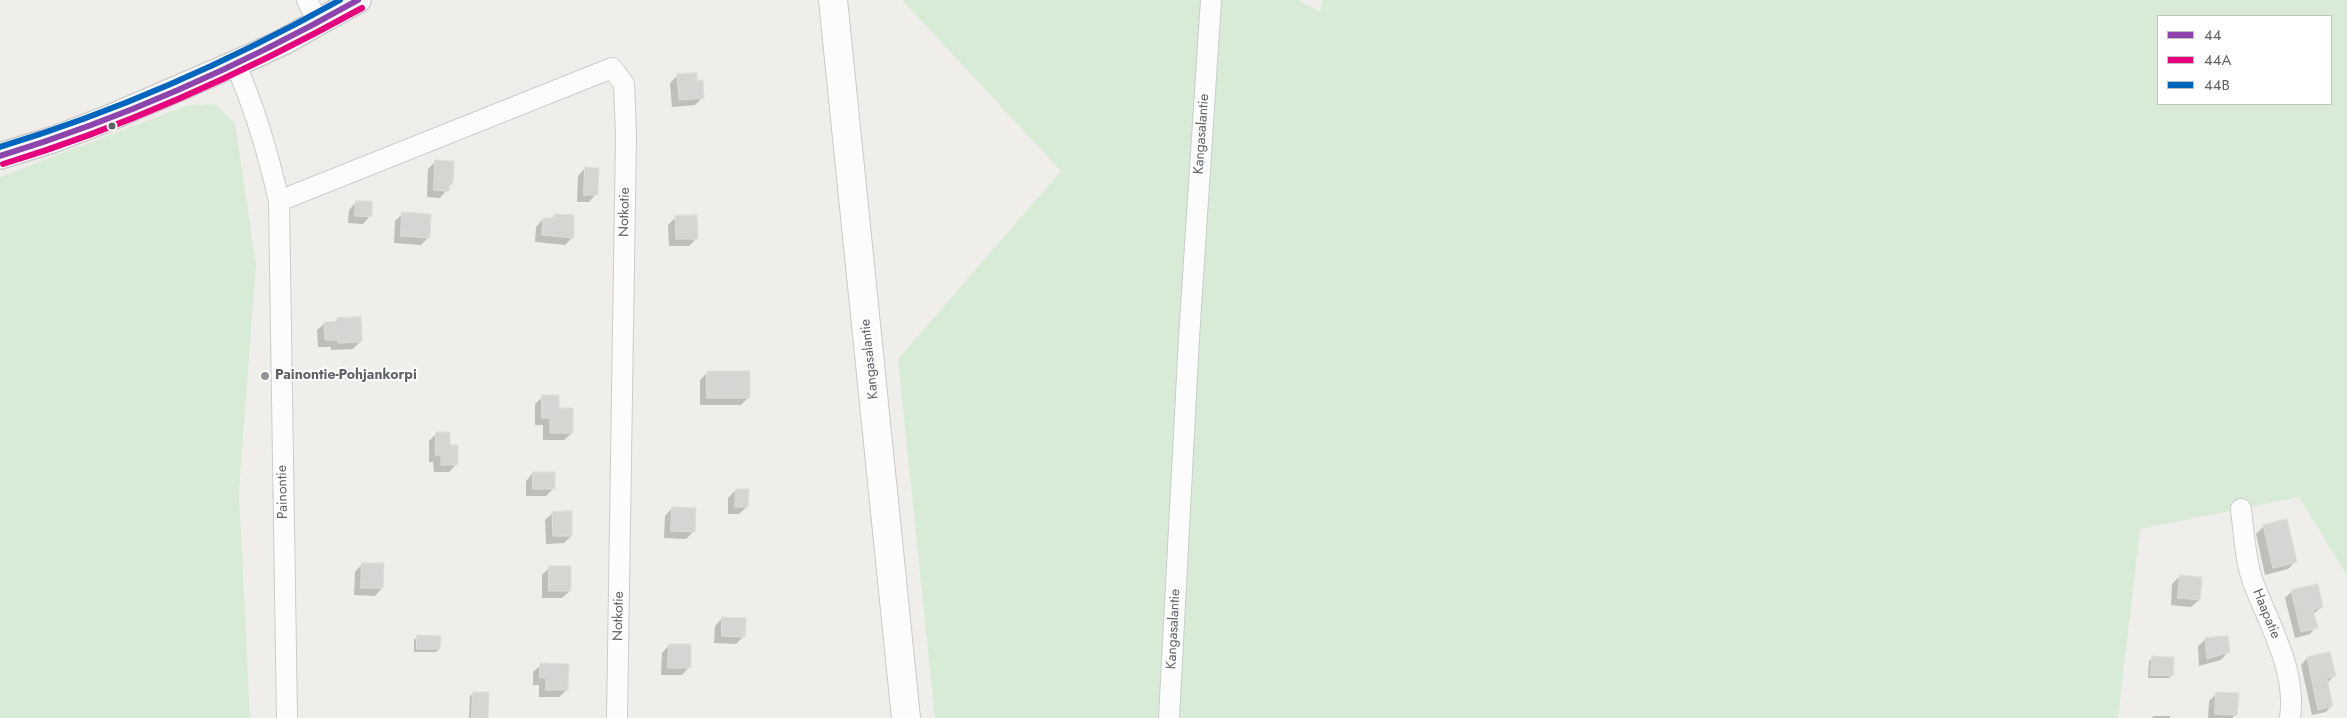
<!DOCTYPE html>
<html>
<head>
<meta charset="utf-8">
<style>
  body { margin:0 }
  #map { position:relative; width:2347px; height:718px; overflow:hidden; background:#efeeea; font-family:Jost,sans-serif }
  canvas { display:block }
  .legend { position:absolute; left:2157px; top:15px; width:175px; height:90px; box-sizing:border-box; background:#fff; border:1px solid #bfc1c3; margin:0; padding:6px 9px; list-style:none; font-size:15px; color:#5f6368 }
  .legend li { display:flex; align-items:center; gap:10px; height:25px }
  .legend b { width:25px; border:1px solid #bfc1c3 }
</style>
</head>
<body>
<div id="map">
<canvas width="2347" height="718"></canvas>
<ul class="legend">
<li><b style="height:6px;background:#8e44ad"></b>44</li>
<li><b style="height:6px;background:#e5007d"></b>44A</li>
<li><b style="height:6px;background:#0065bd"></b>44B</li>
</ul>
</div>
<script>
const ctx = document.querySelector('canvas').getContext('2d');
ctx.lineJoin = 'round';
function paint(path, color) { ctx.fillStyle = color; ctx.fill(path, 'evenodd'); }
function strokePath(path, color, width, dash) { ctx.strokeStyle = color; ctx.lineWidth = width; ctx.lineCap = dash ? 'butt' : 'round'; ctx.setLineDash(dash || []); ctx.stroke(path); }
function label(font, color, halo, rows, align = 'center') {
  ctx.font = font + ' Jost,sans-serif'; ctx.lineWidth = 4; ctx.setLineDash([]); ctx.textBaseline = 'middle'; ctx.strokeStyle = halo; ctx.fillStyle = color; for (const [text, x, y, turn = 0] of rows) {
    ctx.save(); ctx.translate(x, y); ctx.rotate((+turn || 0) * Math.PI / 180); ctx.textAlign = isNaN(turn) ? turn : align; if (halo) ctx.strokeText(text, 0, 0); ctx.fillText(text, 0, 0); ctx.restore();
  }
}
const green = new Path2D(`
  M902,0H1207L1171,718H935L898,359L1061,171Z
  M1211,0H1298L1320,12L1323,0H2347V576L2299,497L2140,529L2118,718H1173ZM2158,16H2331V104H2158Z
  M215,104L235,123L256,264L239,491L250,718H0V177L186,106Z`);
const shadow = new Path2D(`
  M678,75L696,82L703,97L695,105L672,107L670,83Z
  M436,161L452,183L440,198L427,197L428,169Z
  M585,168L596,194L589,202H577L578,176Z
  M356,202L370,216L363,224L348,223L349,210Z
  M402,214L429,237L421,245L394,243L395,221Z
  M554,216L573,237L565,245L535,242L536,227L543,219H551Z
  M676,217L697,238L689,246H669L668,225Z
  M337,320L361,341L353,349L331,350V347H318L317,330L325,323H334Z
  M708,372L749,397L741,405H700V380Z
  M543,396L558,409L572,433L564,440H543V425H535V404Z
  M436,434L449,447L457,464L449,472H434L433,462H429V441Z
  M533,473L554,488L546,496H526V481Z
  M736,490L747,507L739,514H728V498Z
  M672,508L694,531L686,539L664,538L665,516Z
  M553,513L571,536L564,543L546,544L545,520Z
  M2264,526L2295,562L2288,569L2265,575L2256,534Z
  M362,564L382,588L375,596L354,595L355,572Z
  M550,567L570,591L562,598H542V575Z
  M2180,576L2199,600L2191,607L2171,605L2172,584Z
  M2292,591L2322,607L2313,614L2316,627L2310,634L2295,638L2285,598Z
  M722,618L744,636L736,644L714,643L715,626Z
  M418,637L439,649L436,652H414V640Z
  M2206,639L2228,652L2221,660L2199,666L2198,646Z
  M669,645L689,667L682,675H661L662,653Z
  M2153,657L2172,675L2169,678H2148L2149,661Z
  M2307,658L2334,676L2328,682L2332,705L2326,712L2312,715L2301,665Z
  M541,665L567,690L559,697H539V685H533V672Z
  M474,693L486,718H469L470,696Z
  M2217,693L2236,714L2232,718H2208L2209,701Z
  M2153,716H2170V718H2152Z`);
const building = new Path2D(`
  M697,73V81L703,80L704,98L679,100L677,74Z
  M435,160L454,161L453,183H449V191L434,190Z
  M585,167L599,168L598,195H584Z
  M356,201H372V217L355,216Z
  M402,212L431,214L430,238L401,236Z
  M554,214L574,215V238L542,235L543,218H554Z
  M697,215L698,239H676L675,216Z
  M361,317L362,342L338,343V340H325L324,322L337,321V318Z
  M707,371H750V398H707Z
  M542,395H559V408H573V433H550V418H542Z
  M436,432H450V445H458V465H441V455H436Z
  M533,472H555V489H533Z
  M736,489H749L748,507H735Z
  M672,507L696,508L695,532L671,531Z
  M572,511V536H553L552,512Z
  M2287,519L2297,562L2273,568L2263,525Z
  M362,563H384L383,588H361Z
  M549,566H571V591H549Z
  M2180,575L2202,577L2200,600L2178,598Z
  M2318,584L2323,607L2313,610L2318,628L2301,632L2291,590Z
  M722,617L746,618L745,637L722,636Z
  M417,635L441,636L440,649H417Z
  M2228,636L2230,652L2207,659L2205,638Z
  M669,644H691V668H668Z
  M2330,652L2336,676L2327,678L2333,706L2318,710L2307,657Z
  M2152,656L2174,657L2173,676L2151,675Z
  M540,663L569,664L568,690H546V678H540Z
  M473,692H489L488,718H472Z
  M2216,692L2239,693L2237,715L2215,714Z`);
const minor = new Path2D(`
  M307,0L318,22
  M235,63C255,108 268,153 279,201L287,718
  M279,201L612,68L624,84L626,135L617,718
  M2241,509C2244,533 2245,560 2253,582C2269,625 2297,670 2290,718
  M1169,718L1189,338L1211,0`);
const tertiary = new Path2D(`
  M0,156L52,140L107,119L253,56L283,42L358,0`);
const secondary = new Path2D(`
  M833,0L906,718`);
const bus1 = new Path2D(`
  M0,156C124,118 245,64 358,0`);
const bus2 = new Path2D(`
  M3,164C128,126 248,71 362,8`);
const bus3 = new Path2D(`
  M0,147C118,111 233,60 340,0`);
const markers = [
  [112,126,4.5,"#5f6368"],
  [265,376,5,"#919496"]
];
const streetNames = [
  ["Kangasalantie",1202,134,-86],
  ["Notkotie",625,212,-89],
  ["Kangasalantie",870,359,-96],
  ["Painontie",283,492,-91],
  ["Haapatie",2266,614,68],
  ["Notkotie",619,616,-89],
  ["Kangasalantie",1174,629,-87]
];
const poiNames = [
  ["Painontie-Pohjankorpi",275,376]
];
paint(green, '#d8ebd6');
paint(shadow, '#0003');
paint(building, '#d6d5d3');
strokePath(building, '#deddd9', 1);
strokePath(minor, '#cbcccc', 22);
strokePath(tertiary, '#cbcccc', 28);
strokePath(secondary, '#cacacb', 30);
strokePath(minor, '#fdfcfc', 20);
strokePath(tertiary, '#fdfcfc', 25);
strokePath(secondary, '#fdfcfc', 28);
strokePath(bus1, '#8e44ad', 6);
strokePath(bus2, '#e5007d', 6);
strokePath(bus3, '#0065bd', 6);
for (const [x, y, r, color] of markers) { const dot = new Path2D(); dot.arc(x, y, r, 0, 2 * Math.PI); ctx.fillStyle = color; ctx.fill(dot); strokePath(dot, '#fff', 2); }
label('14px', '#5f6368', '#fff', streetNames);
label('bold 14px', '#5f6368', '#fff', poiNames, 'left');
</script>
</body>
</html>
